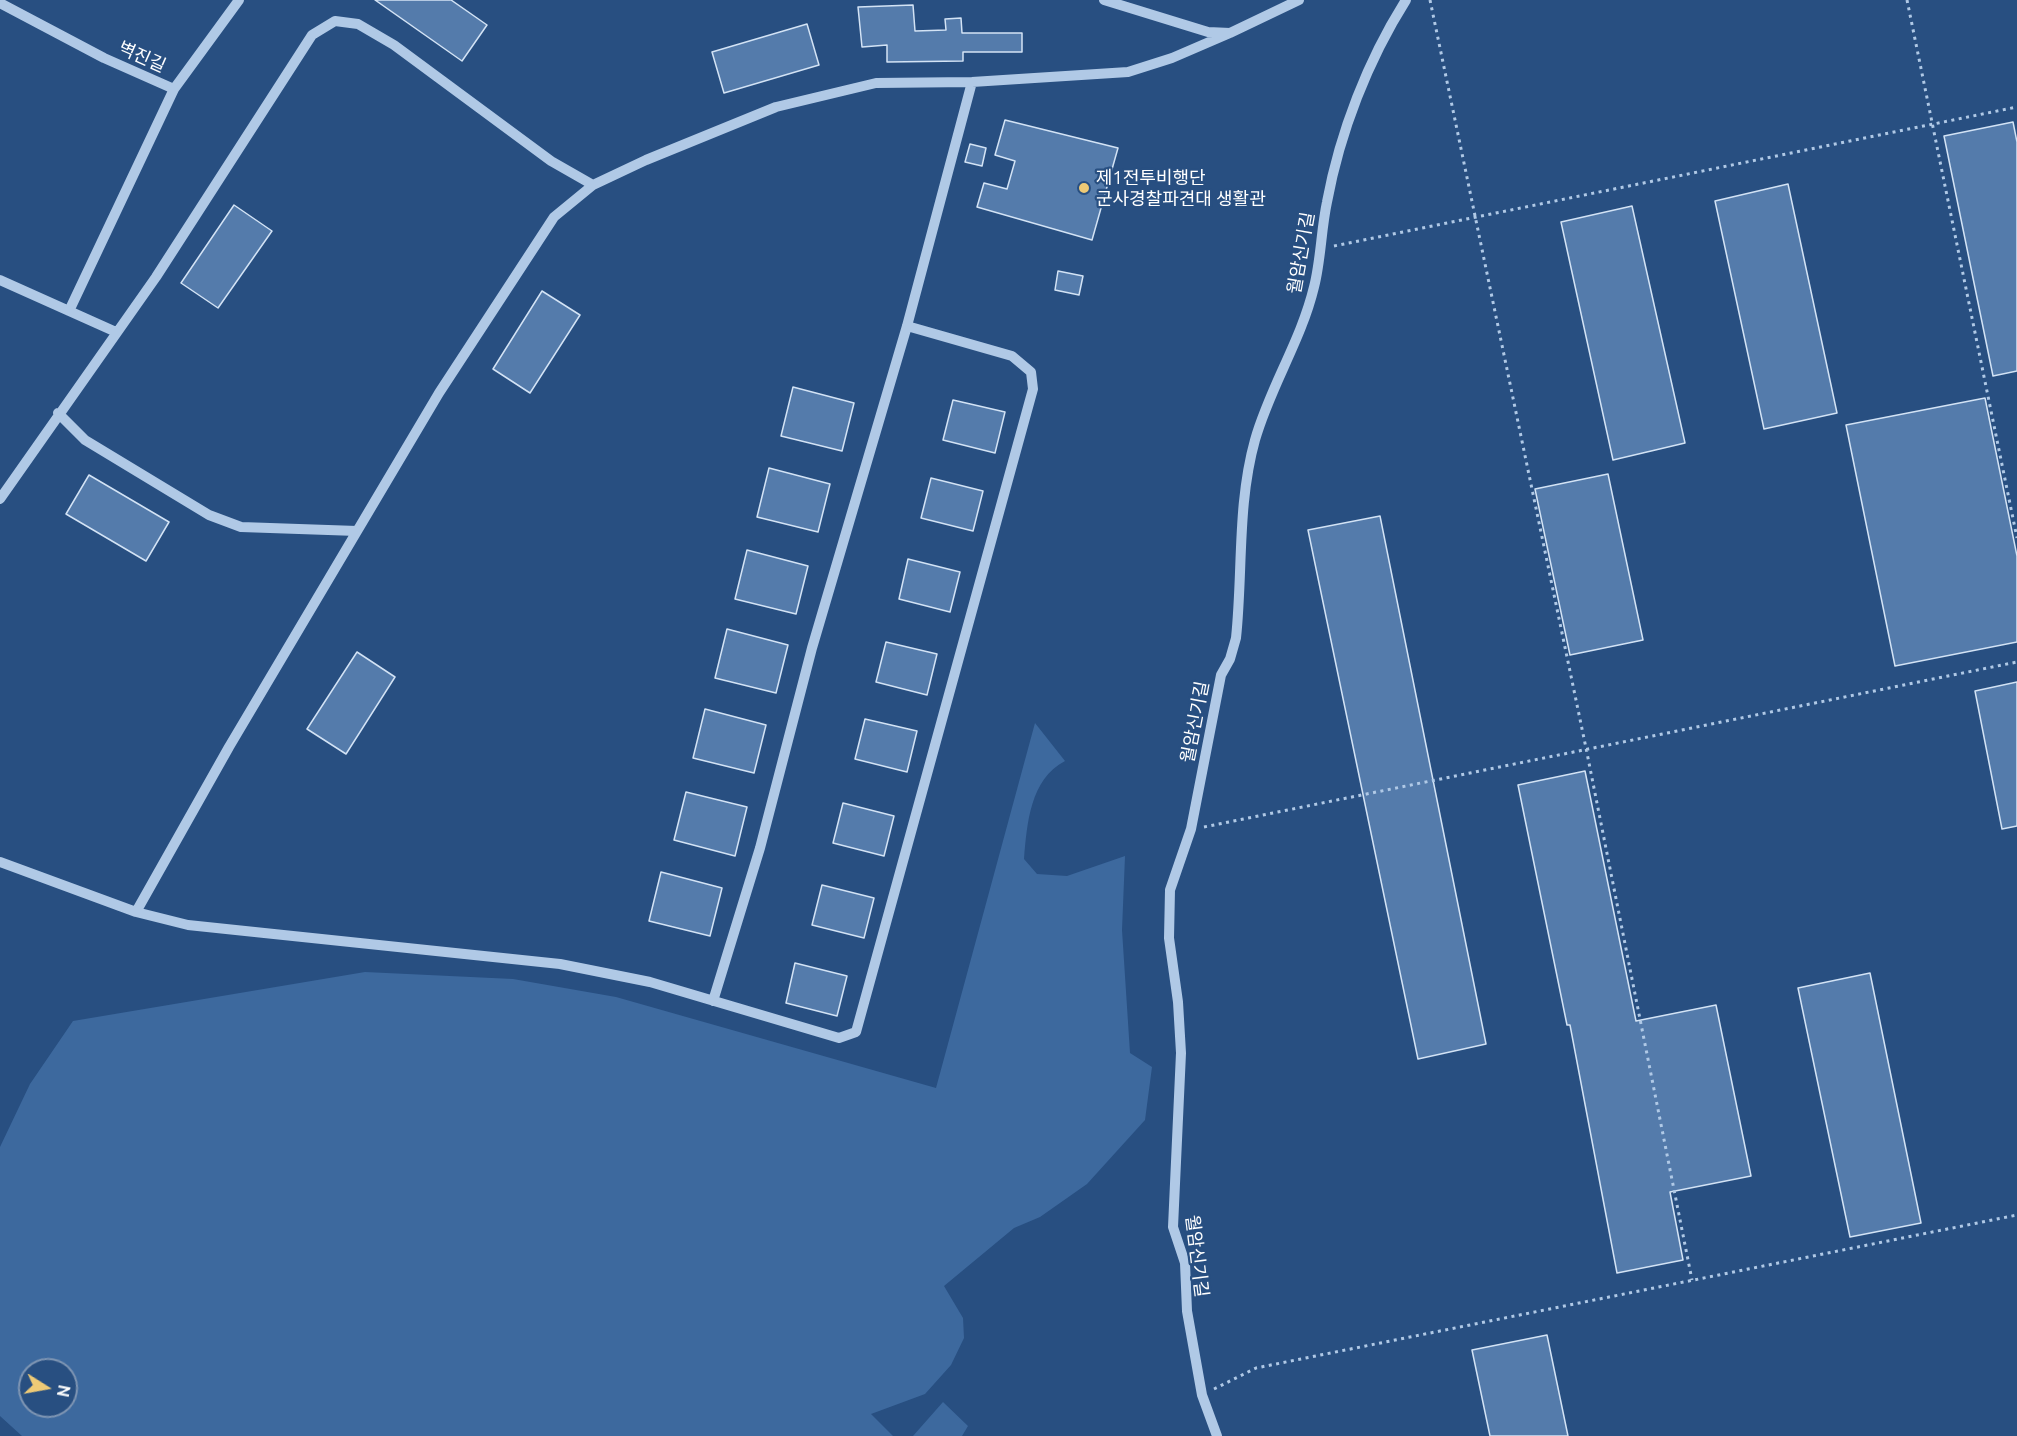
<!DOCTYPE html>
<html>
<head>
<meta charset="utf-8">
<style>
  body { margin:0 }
  #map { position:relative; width:2017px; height:1436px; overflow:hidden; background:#284f81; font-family:Ubuntu,sans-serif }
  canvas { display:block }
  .north { position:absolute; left:18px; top:1358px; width:60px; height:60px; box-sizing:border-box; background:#284f81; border:2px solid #7e95b3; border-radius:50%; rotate:101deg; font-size:16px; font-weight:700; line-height:24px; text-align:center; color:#fff }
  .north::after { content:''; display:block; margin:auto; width:21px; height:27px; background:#eeca76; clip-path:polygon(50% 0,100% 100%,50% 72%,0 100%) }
</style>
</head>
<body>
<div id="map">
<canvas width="2017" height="1436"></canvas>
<div class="north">N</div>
</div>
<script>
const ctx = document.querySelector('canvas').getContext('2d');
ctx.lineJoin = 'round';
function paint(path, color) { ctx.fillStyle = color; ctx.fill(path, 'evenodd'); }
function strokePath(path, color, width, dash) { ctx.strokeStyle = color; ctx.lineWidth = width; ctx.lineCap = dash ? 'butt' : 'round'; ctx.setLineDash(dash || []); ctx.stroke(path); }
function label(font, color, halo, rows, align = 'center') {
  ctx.font = font + ' Ubuntu,"Noto Sans KR",sans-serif'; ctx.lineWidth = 4.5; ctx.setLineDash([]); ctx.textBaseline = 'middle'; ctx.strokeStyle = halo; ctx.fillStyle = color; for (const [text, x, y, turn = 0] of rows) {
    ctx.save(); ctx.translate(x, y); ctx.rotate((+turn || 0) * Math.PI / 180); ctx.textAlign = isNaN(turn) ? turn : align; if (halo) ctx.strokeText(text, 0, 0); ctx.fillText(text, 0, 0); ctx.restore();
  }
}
const green = new Path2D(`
  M1035,723L1065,761C1030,779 1027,824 1024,859L1037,874L1067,876L1125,856L1122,930L1130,1053L1152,1067L1145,1120L1087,1184L1040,1217L1014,1228L944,1286L963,1318L964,1338L951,1365L925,1394L871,1414L893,1436H22L0,1416V1147L30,1084L73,1021L365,972L513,979L616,997L936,1088ZM30,1370H66V1406H30Z
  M943,1402L968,1426L962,1436H913Z`);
const building = new Path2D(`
  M375,0H451L487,25L462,61Z
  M913,5L915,31L946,30L945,19L961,18L962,33H1022V52H963V61L887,62V45L862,47L858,7Z
  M807,24L819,65L724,93L712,52Z
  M1005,120L1118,148L1092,240L977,207L984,183L1007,189L1015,161L995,155Z
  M2013,122L2017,142V371L1993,376L1944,136Z
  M970,144L986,148L982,166L965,162Z
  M1788,184L1837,413L1764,429L1715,201Z
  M234,205L272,231L218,308L181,283Z
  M1632,206L1685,443L1613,460L1561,222Z
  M1058,271L1083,276L1079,295L1055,290Z
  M542,291L580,315L530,393L493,369Z
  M793,387L854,403L842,451L781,436Z
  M1985,398L2017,556V642L1895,666L1846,425Z
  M953,400L1005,412L995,453L943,440Z
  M769,468L830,484L818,532L757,517Z
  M1608,474L1643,640L1570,655L1535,489Z
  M89,475L169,522L146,561L66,514Z
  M931,478L983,491L973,531L921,518Z
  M1380,516L1486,1044L1418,1059L1308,530Z
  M747,550L808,566L796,614L735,599Z
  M908,559L960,572L950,612L899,599Z
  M727,629L788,645L776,693L715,678Z
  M886,642L937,654L927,695L876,682Z
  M357,652L395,677L346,754L307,729Z
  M2017,682V826L2002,829L1975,691Z
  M705,709L766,725L754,773L693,758Z
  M865,719L917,731L907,772L855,759Z
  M1585,771L1636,1021L1716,1005L1751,1176L1670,1192L1683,1260L1617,1273L1570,1025H1567L1518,785Z
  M686,792L747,807L735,856L674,840Z
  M843,803L894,816L884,856L833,843Z
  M661,872L722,888L710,936L649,921Z
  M822,885L874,898L864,938L812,925Z
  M795,963L847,976L837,1016L786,1003Z
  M1870,973L1921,1223L1850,1237L1798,988Z
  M1547,1335L1568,1436H1490L1472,1350Z`);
const path = new Path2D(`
  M1430,0L1586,748L1692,1280
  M1907,0L2017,538
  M1334,246L2017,107
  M1204,827L2017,662
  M1214,1389L1256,1368L2017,1215`);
const minor = new Path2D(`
  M1104,0L1208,32L1230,33L1299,0
  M0,3L104,58L174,89L239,0
  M0,280L116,332
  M69,311L174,89
  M58,413L85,440L209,515L241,527L357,531
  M0,499L156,277L312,35L335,21L358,24L394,45L551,161L593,185
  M0,862L136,912L188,925L560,964L650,982L839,1038L856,1032L1033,389L1031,372L1012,356L907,326
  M136,912L229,747L439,393L554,217L593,185L646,160L776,107L876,83L972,82L1128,72L1172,58L1230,33
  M713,1001L760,848L812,648L907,326L972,82
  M1217,1436L1202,1395L1187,1311L1185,1263L1173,1227L1181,1053L1178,1002L1169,938L1170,890L1191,829L1221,675L1230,659L1236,638C1243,572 1237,504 1255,440C1270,387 1301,341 1314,287C1321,260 1321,230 1327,202C1340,132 1368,60 1406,0`);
const markers = [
  [1084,188,6,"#eeca76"]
];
const streetNames = [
  ["벽진길",142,57,24],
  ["월암신기길",1301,253,-80],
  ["월암신기길",1195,722,-79],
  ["월암신기길",1197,1256,83]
];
const poiNames = [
  ["제1전투비행단",1096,178],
  ["군사경찰파견대 생활관",1096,199]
];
paint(green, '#3d699e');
paint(building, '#547bab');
strokePath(building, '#d3e3f5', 1.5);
strokePath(path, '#b0c9e6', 3, [3, 4.5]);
strokePath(minor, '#b0c9e6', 10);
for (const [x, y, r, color] of markers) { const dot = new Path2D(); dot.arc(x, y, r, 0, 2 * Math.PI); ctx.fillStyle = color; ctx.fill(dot); strokePath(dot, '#284f81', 2); }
label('18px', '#fff', '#284f81', streetNames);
label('18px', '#fff', '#284f81', poiNames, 'left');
</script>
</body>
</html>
